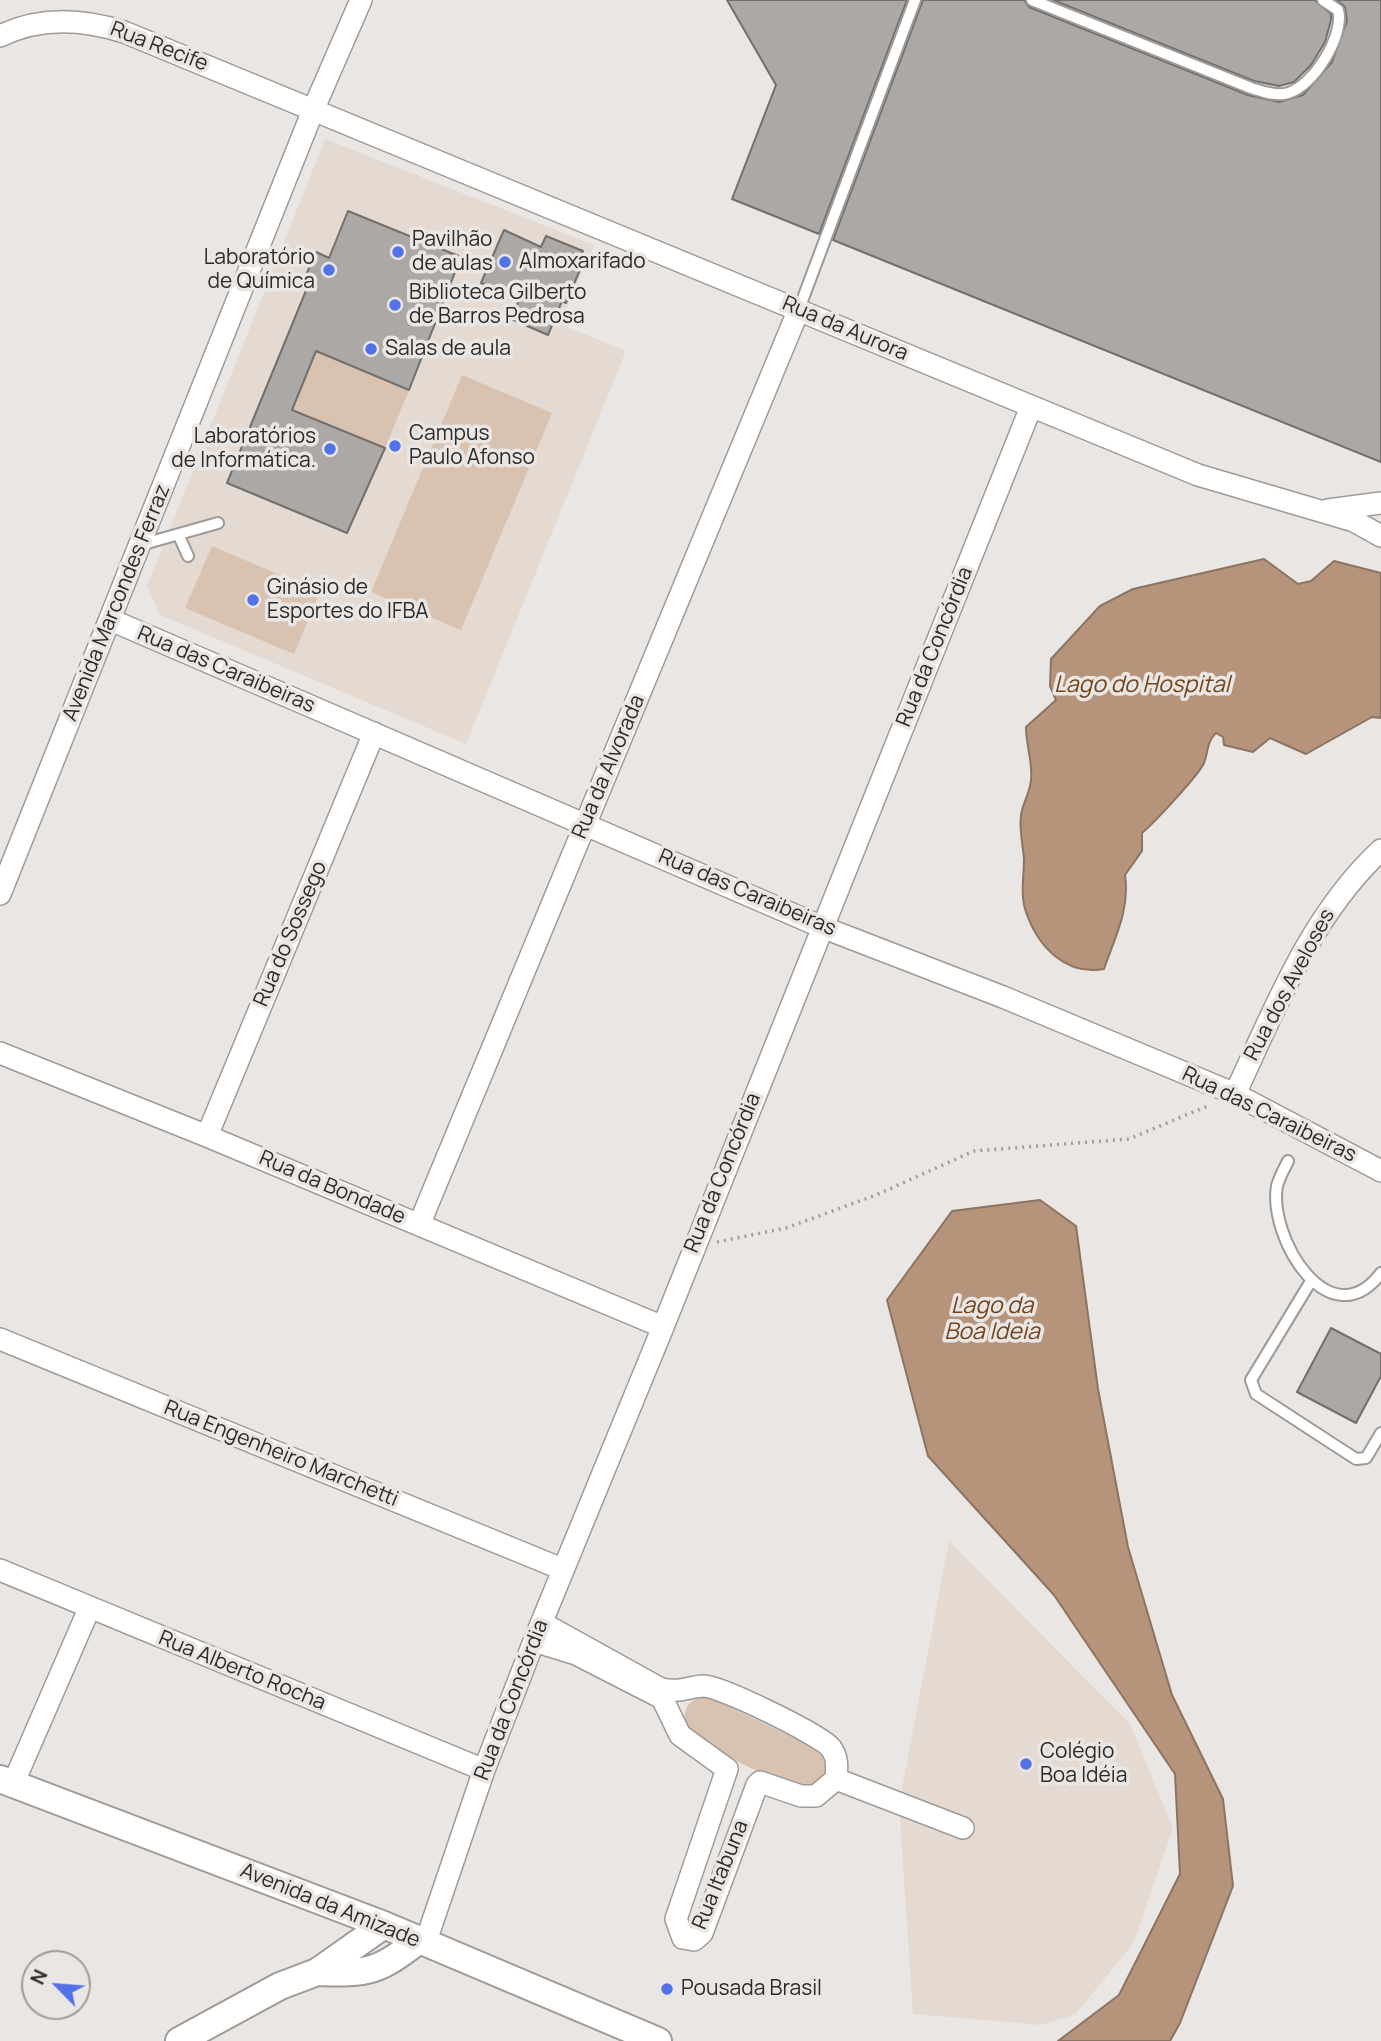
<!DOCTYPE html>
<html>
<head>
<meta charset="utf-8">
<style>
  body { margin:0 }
  #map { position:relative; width:1381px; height:2041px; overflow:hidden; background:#eae6e3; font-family:Manrope,sans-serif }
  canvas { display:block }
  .north { position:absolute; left:21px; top:1950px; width:70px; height:70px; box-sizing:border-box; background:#eae6e3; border:2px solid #9e9b99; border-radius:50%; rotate:295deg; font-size:19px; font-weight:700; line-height:28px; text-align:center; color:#2c2b2a }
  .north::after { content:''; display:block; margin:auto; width:24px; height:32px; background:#5472e8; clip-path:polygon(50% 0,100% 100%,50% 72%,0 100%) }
</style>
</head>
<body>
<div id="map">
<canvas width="1381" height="2041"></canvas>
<div class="north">N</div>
</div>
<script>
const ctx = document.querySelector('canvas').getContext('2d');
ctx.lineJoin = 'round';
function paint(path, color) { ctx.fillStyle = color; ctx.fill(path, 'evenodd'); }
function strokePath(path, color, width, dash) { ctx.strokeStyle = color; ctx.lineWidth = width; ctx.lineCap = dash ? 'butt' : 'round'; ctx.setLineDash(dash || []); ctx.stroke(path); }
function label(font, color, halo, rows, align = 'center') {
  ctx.font = font + ' Manrope,sans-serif'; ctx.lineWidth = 7; ctx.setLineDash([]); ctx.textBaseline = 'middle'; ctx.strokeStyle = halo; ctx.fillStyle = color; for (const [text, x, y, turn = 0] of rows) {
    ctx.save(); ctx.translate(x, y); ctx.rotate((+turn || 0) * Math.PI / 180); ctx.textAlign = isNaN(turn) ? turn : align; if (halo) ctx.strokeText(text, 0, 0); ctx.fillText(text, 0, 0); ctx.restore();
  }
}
const built = new Path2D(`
  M325,139L594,245L560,324L626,351L466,744L160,615L147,586Z
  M949,1541L1130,1724L1173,1828L1134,1942L1076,2014L1041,2025L913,2014L899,1804Z`);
const green = new Path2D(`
  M316,351L409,390L385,448L292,411Z
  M462,375L552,413L461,630L371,592Z
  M212,546L320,592L294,654L185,608Z
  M707,1696L821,1751L827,1772L821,1784L796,1789L687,1738C682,1717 682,1699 707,1696Z`);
const water = new Path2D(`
  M1264,559L1298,584L1311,581L1334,561L1381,573V718L1372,717L1306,754L1270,738L1253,752L1224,745L1223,737L1216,733C1207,741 1208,753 1204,763C1198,776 1154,823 1142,833V851L1125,875C1130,910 1115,937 1104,969C1066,976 1038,947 1026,912C1020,895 1024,876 1024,859C1023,845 1019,829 1021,816C1022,804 1030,793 1031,780C1033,763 1026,745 1026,727L1056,700L1050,686L1051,659L1100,606L1133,589Z
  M1040,1200L1076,1226L1098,1389L1128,1547L1172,1695L1223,1799L1233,1886L1180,2023L1170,2041H1058L1119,1995L1180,1874L1175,1774L1054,1595L928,1456L887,1300L952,1211Z`);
const building = new Path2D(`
  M727,0H907L819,234L732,199L776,85Z
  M923,0H1024L1029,7L1248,95L1279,102L1303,95L1332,62L1347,21L1345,7L1337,0H1381V462L833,240Z
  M1053,0H1315L1331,14V20L1325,42L1311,65L1294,82L1279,86L1254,81Z
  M348,211L461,257L409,390L316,351L292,410L385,448L347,533L227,483L312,276L307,273L316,252L329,258Z
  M504,230L541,247L546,236L583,251L578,263L582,265L566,303L562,301L548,335L511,319L519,300L481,283Z
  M1331,1328L1381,1354V1376L1356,1423L1297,1392Z`);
const path = new Path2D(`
  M717,1242L786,1228L876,1195L974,1151L1129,1139L1210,1105`);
const service = new Path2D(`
  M1032,0L1251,88C1261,91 1277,97 1288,93C1314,86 1345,34 1338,10L1323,0
  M799,309L915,0
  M179,536L188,556
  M140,545L218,523
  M1288,1161C1284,1169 1279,1178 1277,1186C1268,1238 1330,1340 1381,1273
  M1311,1281L1251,1380L1256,1394L1356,1459L1366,1458L1381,1433`);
const minor = new Path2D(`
  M0,36C41,16 83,19 124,32L1198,475L1354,521L1381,536
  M1328,510L1381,503
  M111,620L822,927L1003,997L1235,1094L1381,1171
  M0,894L314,108L361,0
  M0,1053L207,1136L663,1327
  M1235,1094C1275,1008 1311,915 1381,850
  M207,1136L374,733
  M419,1225L799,309
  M0,1339L562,1569
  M0,1570L484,1770
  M534,1641L576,1654L662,1698L680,1735L727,1769L676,1919L683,1938L694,1940L702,1933L757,1785L760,1782L801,1796H816L836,1779C837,1767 838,1758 831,1748C821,1735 720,1686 704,1686C686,1687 680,1693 661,1689L542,1623
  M836,1779L963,1828
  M13,1784L89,1609
  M425,1944L484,1770L534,1641L663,1327L1031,407`);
const tertiary = new Path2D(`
  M0,1779L384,1925L658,2041
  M317,1972C369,1974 377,1972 418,1941
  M179,2041L280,1986L317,1972L384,1925`);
const markers = [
  [398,252,7,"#5472e8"],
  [505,262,7,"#5472e8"],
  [329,270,7,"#5472e8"],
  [395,305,7,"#5472e8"],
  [371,349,7,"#5472e8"],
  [395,446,7,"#5472e8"],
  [330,449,7,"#5472e8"],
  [253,600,7,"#5472e8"],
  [1026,1764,7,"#5472e8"],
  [667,1989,7,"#5472e8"]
];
const streetNames = [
  ["Rua Recife",159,47,21],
  ["Rua da Aurora",845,329,23],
  ["Avenida Marcondes Ferraz",117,603,-68],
  ["Rua da Concórdia",935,647,-68],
  ["Rua das Caraibeiras",226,670,23],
  ["Rua da Alvorada",609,767,-67],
  ["Rua das Caraibeiras",747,893,23],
  ["Rua do Sossego",291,934,-67],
  ["Rua dos Aveloses",1290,985,-62],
  ["Rua das Caraibeiras",1269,1115,26],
  ["Rua da Concórdia",723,1173,-68],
  ["Rua da Bondade",332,1188,23],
  ["Rua Engenheiro Marchetti",281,1454,22],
  ["Rua Alberto Rocha",242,1671,22],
  ["Rua da Concórdia",512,1700,-69],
  ["Rua Itabuna",721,1875,-68],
  ["Avenida da Amizade",330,1906,22]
];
const poiNames = [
  ["Pavilhão",412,240],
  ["de aulas",412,264],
  ["Laboratório",315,258,"right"],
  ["de Química",315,282,"right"],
  ["Almoxarifado",519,262],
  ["Biblioteca Gilberto",409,293],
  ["de Barros Pedrosa",409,317],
  ["Salas de aula",385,349],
  ["Campus",409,434],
  ["Paulo Afonso",409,458],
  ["Laboratórios",316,437,"right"],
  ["de Informática.",316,461,"right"],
  ["Ginásio de",267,588],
  ["Esportes do IFBA",267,612],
  ["Colégio",1040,1752],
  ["Boa Idéia",1040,1776],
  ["Pousada Brasil",681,1989]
];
const waterNames = [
  ["Lago do Hospital",1142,686],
  ["Lago da",992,1307],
  ["Boa Ideia",992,1333]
];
paint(built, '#e4dad2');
paint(green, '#d9c2b0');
paint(water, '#b5947b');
strokePath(water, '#8c7463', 2);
paint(building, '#aca8a5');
strokePath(building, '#736f6c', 2);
strokePath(service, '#9e9a97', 14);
strokePath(minor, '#9e9a97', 24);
strokePath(tertiary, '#9e9a97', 30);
strokePath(path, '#a09d9b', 3.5, [2, 5]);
strokePath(service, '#fff', 10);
strokePath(minor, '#fff', 21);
strokePath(tertiary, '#fff', 26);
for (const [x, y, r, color] of markers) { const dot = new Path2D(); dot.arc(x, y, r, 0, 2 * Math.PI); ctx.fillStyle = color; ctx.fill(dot); strokePath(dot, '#eae6e3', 2.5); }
label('21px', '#2c2b2a', '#eae6e3', streetNames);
label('21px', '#2c2b2a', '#eae6e3', poiNames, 'left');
label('italic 23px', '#73451c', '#eae6e3', waterNames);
</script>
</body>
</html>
